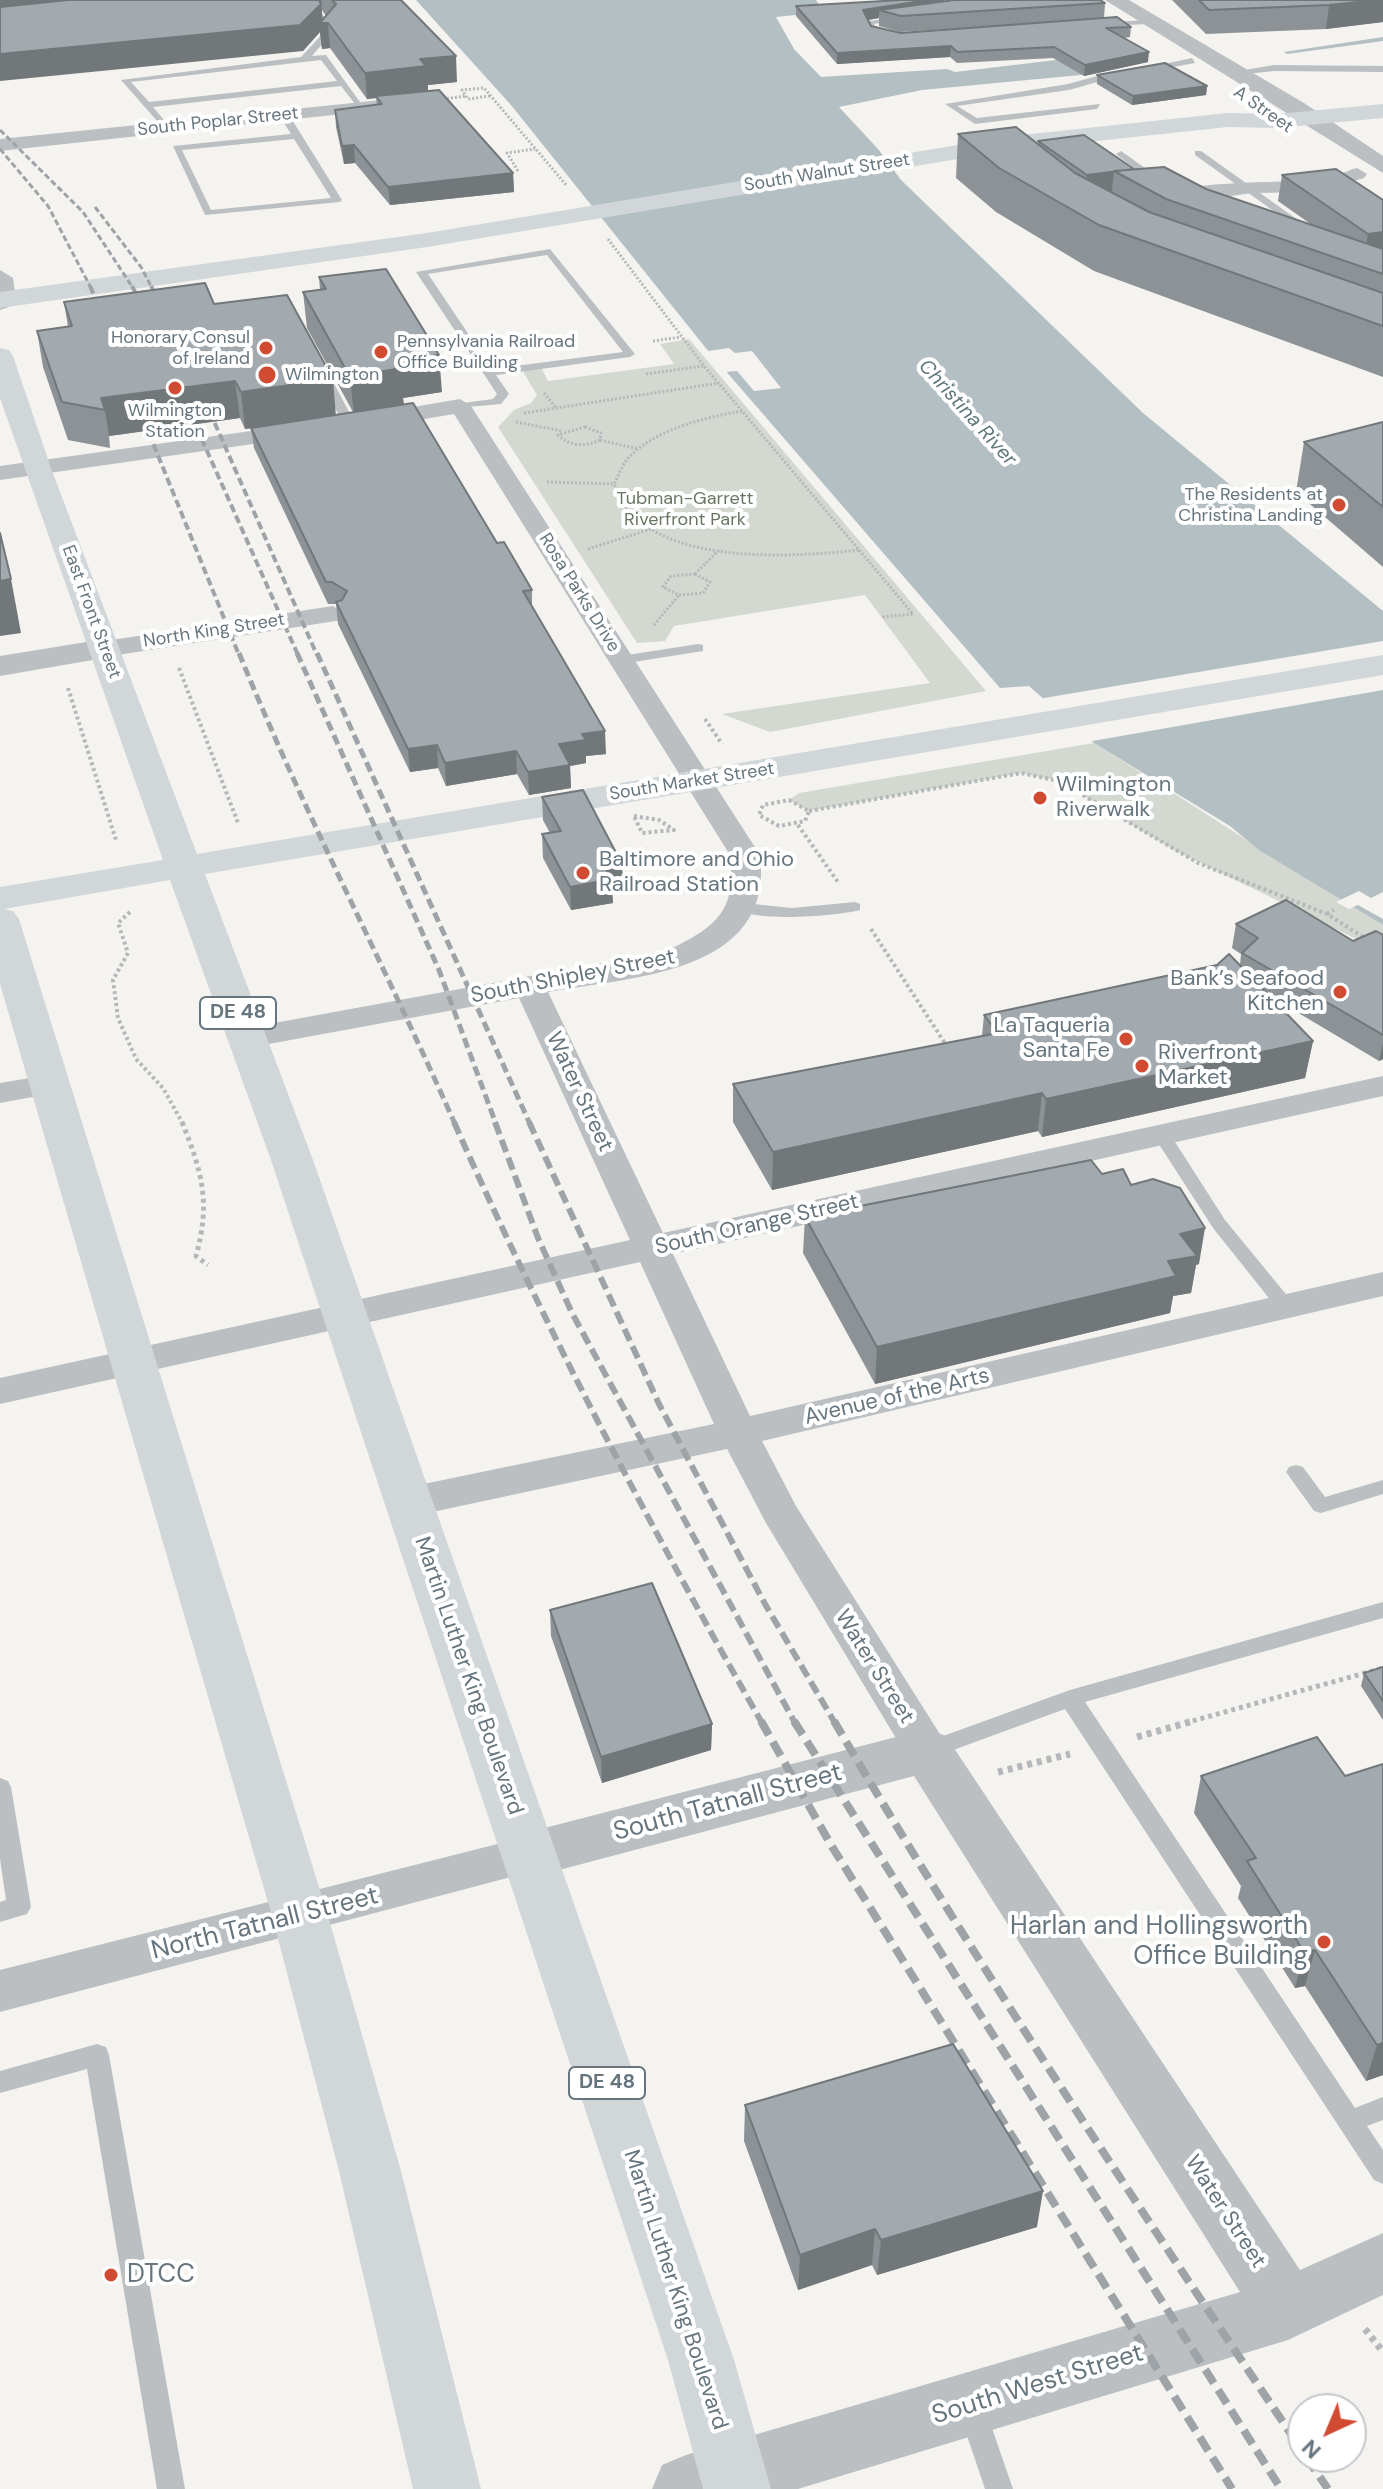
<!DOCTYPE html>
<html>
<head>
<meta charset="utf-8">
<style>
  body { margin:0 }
  #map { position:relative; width:1383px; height:2489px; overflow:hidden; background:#f4f3f0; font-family:"DM Sans",sans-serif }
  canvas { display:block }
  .north { position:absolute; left:1287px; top:2393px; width:80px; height:80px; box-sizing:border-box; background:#fff; border:2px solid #c2c8cb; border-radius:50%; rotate:224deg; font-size:22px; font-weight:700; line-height:32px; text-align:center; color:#66757e }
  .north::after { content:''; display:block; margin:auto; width:28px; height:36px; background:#d14a32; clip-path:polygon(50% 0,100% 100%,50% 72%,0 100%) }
</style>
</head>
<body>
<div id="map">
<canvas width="1383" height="2489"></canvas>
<div class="north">N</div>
</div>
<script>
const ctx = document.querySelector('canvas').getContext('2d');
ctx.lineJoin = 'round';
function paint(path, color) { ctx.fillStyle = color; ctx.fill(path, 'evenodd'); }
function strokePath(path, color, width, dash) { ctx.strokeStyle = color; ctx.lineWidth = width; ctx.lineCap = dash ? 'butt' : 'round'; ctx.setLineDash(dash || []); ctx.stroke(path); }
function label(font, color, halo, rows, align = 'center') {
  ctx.font = font + ' "DM Sans",sans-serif'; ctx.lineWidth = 8; ctx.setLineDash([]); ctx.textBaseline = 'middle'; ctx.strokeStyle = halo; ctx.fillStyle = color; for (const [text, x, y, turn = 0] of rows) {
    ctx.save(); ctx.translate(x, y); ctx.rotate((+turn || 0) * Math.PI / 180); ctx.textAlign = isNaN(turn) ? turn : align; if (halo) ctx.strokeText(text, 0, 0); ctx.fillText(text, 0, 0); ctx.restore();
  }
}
const green = new Path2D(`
  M689,339L986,691L770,732L722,714L930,683L865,595L674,626L665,641L637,643L498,427L514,410L531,403L537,395L522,370L541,367L548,381L674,364L660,344Z
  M1094,743C1191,803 1285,866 1383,925V952L1174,850L1059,781L1021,773L809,811L789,800L799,793Z`);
const water = new Path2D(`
  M416,0H816L824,12L776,17L794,49L821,77L947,69L955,72L1073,58L1091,74L922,90L839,107L878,149L901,180L1143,413L1383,611V925L1259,850L1230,826L1094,743L1029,686L1000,688L705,347L511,105Z`);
const pier = new Path2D(`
  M729,348L735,353L752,351L781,388L754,391L737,371L726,372L708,351Z
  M1383,641V690L1087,742L1038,699Z
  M1359,891L1371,898L1383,892V919L1358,905L1349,909L1336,902Z`);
const stream = new Path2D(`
  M1383,37V41L1287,54L1284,52Z`);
const pathFar3 = new Path2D(`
  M490,96L468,99L462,90L484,88L567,186
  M443,99L466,96
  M518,171L507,153L535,149
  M608,239L704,366L913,614L882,617
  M653,341L681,337
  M646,374L703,366
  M544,393L556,408
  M742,411C704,418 659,428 630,456C623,463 619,475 614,484C619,492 623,504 629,511C676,565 795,557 859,550
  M524,413L719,383
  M516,422L562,431
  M585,427L601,433L600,440C584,447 571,447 558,435Z
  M600,440L638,449
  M547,482L614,484
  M588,549L651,529
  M695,574L710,582L703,593L679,595L663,587L671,576Z
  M695,574L719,550
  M654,625L679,595`);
const pathFar2 = new Path2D(`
  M179,668L238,823
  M68,688L116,840
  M705,719L722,744
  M789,800L809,811L805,821L779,826L759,815L763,805Z
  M809,811L1021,773L1059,781L1198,863L1327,914L1368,940
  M634,816L659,820L674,830L642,833Z
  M798,825L838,882
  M130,912L118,923L128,953L113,980L118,1018L136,1059L163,1088L183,1124
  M1327,914L1334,910
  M871,929L948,1048`);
const pathFar1 = new Path2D(`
  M182,1122C202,1172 211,1202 196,1256L208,1265
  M1185,1723L1383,1668`);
const path = new Path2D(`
  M1137,1737L1193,1721
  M998,1772L1070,1754
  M1365,2329L1383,2352`);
const service = new Path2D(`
  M321,13L335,29L312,56L326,55L365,109H359L341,86L153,107L170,127L165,130L121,80L301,57L327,29L317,15ZM321,60L337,81L149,102L131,82Z
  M905,15V19L874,24L877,30L893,35L890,40L871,34L865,22Z
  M1148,20L1151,24L1099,26L1095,23Z
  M1192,58L1195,63L1145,72L1141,69Z
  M1274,65L1383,66V72L1274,71L1237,75L1233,72Z
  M1119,70L1122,75L1069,90L957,106L977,118L1100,104L1097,109L975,124L945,104L1068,84Z
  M284,112L289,115L342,200L340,202L205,215L173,146L291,134L279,115ZM294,139L331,198L211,210L182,150Z
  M1121,151L1162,180V184H1156L1118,156L1116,154Z
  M1195,151H1201L1312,230L1303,232L1195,155Z
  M550,249L635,354L630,357L496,375L509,394L501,404L456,408V404L493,399L497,394L416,272ZM547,255L623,352L492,369L428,274Z
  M319,372L329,374L356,425L354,427L344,425L317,374Z
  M698,644L703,645V651L621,664L614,660L621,656Z
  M855,902L860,904V910C837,916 754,923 736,908L744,903L792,908Z
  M1162,1130L1168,1131L1225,1220L1294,1304L1296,1308L1294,1312H1280L1213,1228L1153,1135Z
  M1296,1465L1303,1467L1325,1497L1383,1480V1494L1321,1513L1314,1511L1286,1472L1289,1467Z
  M1383,1602V1618L1085,1702L1355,2108L1383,2097V2120L1367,2126L1383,2150V2184L1374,2180L1065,1709L929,1759L921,1756L918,1750L921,1744L1070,1690Z
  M0,1778L8,1781L11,1787L31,1907L27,1914L0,1922V1902L6,1900L0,1859Z
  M97,2044L106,2047L109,2055L185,2489H157L87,2069L0,2093V2071Z
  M973,2398L983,2402L1013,2489H985L959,2412L963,2402Z`);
const minor = new Path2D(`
  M382,100L391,105L388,109L0,151V139Z
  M1357,168L1367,174L1364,178L1319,192L1253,193L1166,205L1156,199C1174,180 1286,183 1315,180C1330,179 1343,172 1357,168Z
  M460,399L471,406L760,855C775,974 631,977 548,992L663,1233L1383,1076V1096L673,1254L750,1416L1383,1272V1296L762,1441L796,1506L943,1739L949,1751L943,1763L927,1769L911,1763L766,1523L727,1449L409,1517L395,1512L389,1502L395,1492L409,1487L714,1424L640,1262L0,1404V1378L630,1240L519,998L247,1048L235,1045L231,1038L235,1031L247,1028L667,951C715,927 737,913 730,855L454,414L372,428L361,421L372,414Z
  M301,424L309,426L313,431L309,436L0,480V466Z
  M333,606L346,614L342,620L105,657L96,655L92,649L96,643L105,641Z
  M48,1075L60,1078L65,1085L60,1092L0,1103V1083Z
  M529,1836L545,1842L552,1855L545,1868L0,2012V1970Z`);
const tertiary = new Path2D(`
  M1105,0H1129L1304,103L1383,156V173Z
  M0,270L13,278L16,300L9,307L0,310Z
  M105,639L116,642L121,649L116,656L0,676V656Z
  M927,1729L946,1736L1300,2270L1383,2233V2295L1288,2340L798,2489H652L662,2465L686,2455L1240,2292L914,1776L529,1878L509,1871L501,1855L509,1839L529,1832Z`);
const primary = new Path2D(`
  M1383,104V118L1277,128L1228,127L1012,150L427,247L0,308V292L427,233L1012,136L1228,113L1277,114Z
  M0,348L9,350L13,356L51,468L197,854L1383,655V675L205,874L313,1160L734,2360L771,2489H703L668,2360L271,1160L170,880L4,909L13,911L19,919L328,1916L401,2171L481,2489H413L339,2171L272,1916L0,984V887L163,860L0,398Z`);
const railFar4 = new Path2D(`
  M0,130L83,212L133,288
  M0,149L48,206L91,288
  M95,207L141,267L152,288`);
const railFar3 = new Path2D(`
  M90,286L104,318
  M132,286L145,311
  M151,286L164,310
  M205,401L317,655
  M187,406L298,655
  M140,411L239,655`);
const railFar2 = new Path2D(`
  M239,653C304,813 385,966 455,1124
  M297,653L439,970L496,1124
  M317,653L530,1124`);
const railFar1 = new Path2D(`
  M454,1122C545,1328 651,1528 762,1723
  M495,1122L538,1238L572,1313L795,1723
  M529,1122L659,1404L765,1604L835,1723`);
const rail = new Path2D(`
  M761,1721L831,1845L1232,2489
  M794,1721L1281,2489
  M834,1721C980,1971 1142,2212 1303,2452
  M1306,2457L1328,2489`);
const wall = new Path2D(`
  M0,0H401L457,82L428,85V91L513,173L514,192L390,205L355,163L344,164L336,127L335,110L377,105L376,98L367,99L330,48L322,49L320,32L303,51ZM322,10L326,16L322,20Z
  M901,0L1105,3L1104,18L1131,27L1130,37L1124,38L1148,62L1084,76L1053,58L957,63L950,57L837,64L796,16V6ZM879,18V26L900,32L997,26L901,33L871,26L868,20Z
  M1172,0H1383V22L1326,29L1206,34Z
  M1097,75L1207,86L1206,95L1132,105L1097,84Z
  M958,134L1038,144V141L1206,189L1312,225L1278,201L1282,175L1383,200V377L1094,271L996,212L956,178Z
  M319,277L442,392L403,398L404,405L497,543L532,590V607L606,754L586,756V763L570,766L571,788L529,795L517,774L446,786L438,768L410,772L338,624L336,604H328L254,448L251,428L245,429L240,418L109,436L110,448L68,440L43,367L37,331L68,327L64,302L214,304L336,415L353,412L307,328L303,292L320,290Z
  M1383,422V567L1296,492L1304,442Z
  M542,797L622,864L623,888L612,890L613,903L571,910L543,858L542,834L550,833L543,820Z
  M1236,924L1353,941L1383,935V1059L1379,1061L1270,996L1313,1041L1305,1078L1042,1137L1038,1131L772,1190L733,1122V1084L982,1036L984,1015L1240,965L1241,954L1232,948Z
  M1102,1174L1131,1185L1199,1264L1196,1265L1191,1293L1173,1296L1170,1313L875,1384L803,1253L805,1217Z
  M550,1610L712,1724L711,1750L602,1783L551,1636Z
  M1383,1667V1720L1361,1686L1364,1673Z
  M1201,1776H1345L1383,2075L1366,2081L1305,1986L1295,1988L1238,1898L1241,1886L1194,1813Z
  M745,2105L1037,2227L877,2275L872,2265L798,2290L744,2141Z`);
const shadedWall = new Path2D(`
  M0,0H234L0,22Z
  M313,0H321L323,23H328L330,48L322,49L320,32L303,51L0,81V54Z
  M928,0H944V8L879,10V18L862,21L863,10Z
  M1376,0H1383V22L1326,29L1329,5Z
  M951,46L950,57L837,64V53Z
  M1149,52L1148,62L1084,76L1085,65Z
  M456,56L457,82L428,85V93L367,99L365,73L420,59Z
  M1207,86L1206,95L1132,105L1133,96Z
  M354,145L355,163L344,164L342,146Z
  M1114,172L1111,198L1085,202L1087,175Z
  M513,173L514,192L390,205L388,187Z
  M1383,232V258L1363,261L1368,234Z
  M439,355L442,392L403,398L404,406L354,414L350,377L396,361Z
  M333,379L336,417L245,429L241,392Z
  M235,381L240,418L109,436L105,410L101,398Z
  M11,579L21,633L0,636V581Z
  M605,731L606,754L586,756V763L570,766L571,788L529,795L528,772L559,744L582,734Z
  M437,745L438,768L410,772L408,749Z
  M516,751L517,774L446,786L445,763Z
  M622,864L623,888L612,890L613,903L571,910L570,887L605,867Z
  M1313,1041L1305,1078L1042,1137L1046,1099Z
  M1383,1043V1059L1379,1061Z
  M1042,1093L1038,1131L772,1190L773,1152Z
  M1205,1228L1199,1264L1196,1265L1191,1293L1173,1296L1170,1313L875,1384L877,1347L1168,1261L1180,1234Z
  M712,1724L711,1750L602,1783L601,1757Z
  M1315,1950L1305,1986L1295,1988L1304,1952Z
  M1383,2043V2075L1366,2081L1377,2045Z
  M1043,2191L1037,2227L877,2275L881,2240Z
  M875,2229L872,2265L798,2290L800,2255Z`);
const building = new Path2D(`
  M68,0H319L321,4L300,25L0,54V7Z
  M332,0H401L456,56L420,59L426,66L365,73L328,23H320L336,4Z
  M901,0H928L863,10L871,26L901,33L1117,17L1131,27L1106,28L1149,52L1085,65L1054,47L957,52L951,46L837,53L796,6Z
  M954,0H1100L1105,3L901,16L879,10Z
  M1199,0H1376L1329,5L1209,10Z
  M1165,63L1207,86L1133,96L1097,75Z
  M439,90L513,173L388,187L354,145L342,146L335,110L382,104L376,96Z
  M1016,127L1075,173L1149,212L1383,293V326L1099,225L999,168L958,134Z
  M1084,135L1134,169L1087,175L1038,141Z
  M1164,167L1206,189L1383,249V274L1166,199L1114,171Z
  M1336,169L1383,200V232L1368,234L1282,175Z
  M386,269L439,355L396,361L401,368L350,377L303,292L326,289L319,277Z
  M205,283L214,304L287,295L333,379L241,392L235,381L101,398L105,410L62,402L37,331L72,326L64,302Z
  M413,403L497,543L504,542L532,590L523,591L605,731L582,734L586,740L559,744L570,765L528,772L516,751L445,763L437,745L408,749L336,602L342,600L347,591L332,582H326L251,428Z
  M1383,422V507L1304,442Z
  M0,533L11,579L0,581Z
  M583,790L622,864L605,867L612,879L570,887L542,834L561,831L542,797Z
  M1286,900L1353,941L1376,931L1383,935V1035L1242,953L1258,938L1236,924Z
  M1229,954L1313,1041L1046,1099L1042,1093L773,1152L733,1084L998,1033L984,1015L1217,965Z
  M1091,1160L1102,1174L1123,1169L1131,1185L1153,1179L1180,1188L1205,1228L1180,1234L1197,1256L1168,1261L1176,1276L877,1347L805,1217Z
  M652,1583L712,1724L601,1757L550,1610Z
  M1383,1667V1701L1364,1673Z
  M1317,1737L1345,1776L1383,1764V2043L1377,2045L1315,1950L1304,1952L1247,1861L1256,1858L1201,1776Z
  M953,2044L1043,2191L881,2240L875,2229L800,2255L745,2105Z`);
const markers = [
  [266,348,8,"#d14a32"],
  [381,352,8,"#d14a32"],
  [267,375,10,"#d14a32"],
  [175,388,8,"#d14a32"],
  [1339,505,8,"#d14a32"],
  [1040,798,8,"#d14a32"],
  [583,873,8,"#d14a32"],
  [1340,992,8,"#d14a32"],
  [1126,1039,8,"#d14a32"],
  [1142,1066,8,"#d14a32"],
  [1324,1942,8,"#d14a32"],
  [111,2275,8,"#d14a32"]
];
const farStreetnames = [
  ["A Street",1263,110,35],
  ["South Poplar Street",218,122,-6],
  ["South Walnut Street",827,173,-9],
  ["Rosa Parks Drive",579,593,58],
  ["East Front Street",91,612,70],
  ["North King Street",214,631,-9],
  ["South Market Street",692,782,-9]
];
const farPoinames = [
  ["Honorary Consul",250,338],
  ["of Ireland",250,359],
  ["Pennsylvania Railroad",397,342,"left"],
  ["Office Building",397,363,"left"],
  ["Wilmington",285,375,"left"],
  ["Wilmington",175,411,"center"],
  ["Station",175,432,"center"],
  ["The Residents at",1323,495],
  ["Christina Landing",1323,516]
];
const farParknames = [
  ["Tubman-Garrett",685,499],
  ["Riverfront Park",685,520]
];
const farWaternames = [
  ["Christina River",967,413,48]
];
const shields = [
  [238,1013,76],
  [607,2083,76]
];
const shieldNames = [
  ["DE 48",238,1013],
  ["DE 48",607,2083]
];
const poiNames = [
  ["Wilmington",1056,785],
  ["Riverwalk",1056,810],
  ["Baltimore and Ohio",599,860],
  ["Railroad Station",599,885],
  ["Bank’s Seafood",1324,979,"right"],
  ["Kitchen",1324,1004,"right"],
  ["La Taqueria",1110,1026,"right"],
  ["Santa Fe",1110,1051,"right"],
  ["Riverfront",1158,1053],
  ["Market",1158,1078]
];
const streetNames = [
  ["South Shipley Street",573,977,-11],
  ["Water Street",579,1092,65],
  ["South Orange Street",757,1225,-13],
  ["Avenue of the Arts",897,1397,-13],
  ["Water Street",874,1667,58],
  ["Martin Luther King Boulevard",468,1676,71],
  ["Water Street",1225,2212,57],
  ["Martin Luther King Boulevard",675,2290,72]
];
const nearStreetnames = [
  ["South Tatnall Street",728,1803,-15],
  ["North Tatnall Street",265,1924,-14],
  ["South West Street",1038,2385,-17]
];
const nearPoinames = [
  ["Harlan and Hollingsworth",1308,1927],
  ["Office Building",1308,1957],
  ["DTCC",127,2275,"left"]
];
paint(green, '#d3d8d0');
paint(water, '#b3bfc2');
paint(pier, '#f4f3f0');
paint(stream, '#b3bfc2');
strokePath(pathFar3, '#b5b8ba', 3, [2, 2]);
strokePath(pathFar2, '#b5b8ba', 4, [3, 3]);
strokePath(pathFar1, '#b5b8ba', 5, [4, 4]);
strokePath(path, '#b5b8ba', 7, [5, 5]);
paint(service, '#bbbfc2');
paint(minor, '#bbbfc2');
paint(tertiary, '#bbbfc2');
paint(primary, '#d1d6d9');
strokePath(railFar4, '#9da3a7', 3, [6, 3]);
strokePath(railFar3, '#9da3a7', 4, [8, 4]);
strokePath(railFar2, '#9da3a7', 5, [10, 5]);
strokePath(railFar1, '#9da3a7', 6, [13, 6]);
strokePath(rail, '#9da3a7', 8, [16, 8]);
paint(wall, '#8c9296');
paint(shadedWall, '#72777a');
paint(building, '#a3aaaf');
strokePath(building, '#72777a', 2);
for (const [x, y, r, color] of markers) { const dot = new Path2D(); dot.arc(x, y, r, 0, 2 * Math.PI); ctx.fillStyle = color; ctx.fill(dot); strokePath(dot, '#fff', 3); }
label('18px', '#66757e', '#fff', farStreetnames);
label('18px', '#66757e', '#fff', farPoinames, 'right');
label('18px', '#697664', '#fff', farParknames);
label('italic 20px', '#61777c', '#fff', farWaternames);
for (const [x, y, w] of shields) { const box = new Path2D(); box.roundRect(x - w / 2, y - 16, w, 32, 6); ctx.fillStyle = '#fff'; ctx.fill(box); strokePath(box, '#66757e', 2); }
label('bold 20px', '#66757e', null, shieldNames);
label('22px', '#66757e', '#fff', poiNames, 'left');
label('22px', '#66757e', '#fff', streetNames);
label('26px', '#66757e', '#fff', nearStreetnames);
label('26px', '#66757e', '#fff', nearPoinames, 'right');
</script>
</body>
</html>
